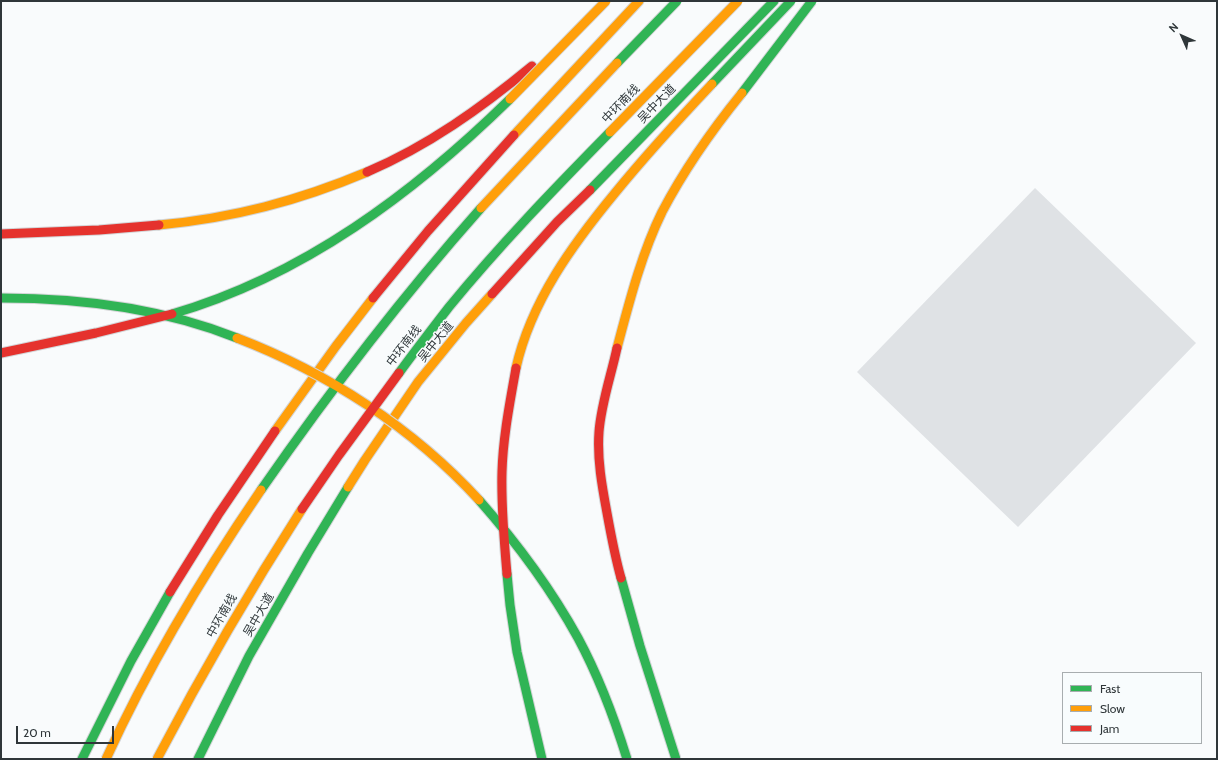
<!DOCTYPE html>
<html>
<head>
<meta charset="utf-8">
<style>
  body { margin:0 }
  #map { position:relative; width:1218px; height:760px; overflow:hidden; background:#f9fbfc; font-family:Cabin,sans-serif }
  canvas { display:block }
  .frame { position:absolute; inset:0; border:2px solid #2f3639; pointer-events:none }
  .legend { position:absolute; left:1062px; top:672px; width:140px; height:72px; box-sizing:border-box; background:#f8fcfd; border:1px solid #a8adaf; margin:0; padding:5px 7px; list-style:none; font-size:12px; color:#2f3639 }
  .legend li { display:flex; align-items:center; gap:8px; height:20px }
  .legend b { width:20px; border:1px solid #a8adaf }
  .north { position:absolute; left:1162px; top:16px; width:40px; height:40px; -webkit-text-stroke:3px #f8fcfd; paint-order:stroke; rotate:315deg; font-size:11px; font-weight:700; line-height:16px; text-align:center; color:#2f3639 }
  .north::after { content:''; display:block; margin:auto; width:14px; height:18px; background:#2f3639; clip-path:polygon(50% 0,100% 100%,50% 72%,0 100%) }
  .scale { position:absolute; left:16px; top:726px; width:98px; height:18px; box-sizing:border-box; border:2px solid #2f3639; border-top:0; padding-left:5px; font-size:12px; line-height:14px; white-space:nowrap; color:#2f3639; -webkit-text-stroke:3px #f8fcfd; paint-order:stroke }
</style>
</head>
<body>
<div id="map">
<canvas width="1218" height="760"></canvas>
<div class="frame"></div>
<ul class="legend">
<li><b style="height:5px;background:#30b455"></b>Fast</li>
<li><b style="height:5px;background:#ff9f0a"></b>Slow</li>
<li><b style="height:5px;background:#e5322d"></b>Jam</li>
</ul>
<div class="north">N</div>
<div class="scale">20 m</div>
</div>
<script>
const ctx = document.querySelector('canvas').getContext('2d');
ctx.lineJoin = 'round';
function paint(path, color) { ctx.fillStyle = color; ctx.fill(path, 'evenodd'); }
function strokePath(path, color, width, dash) { ctx.strokeStyle = color; ctx.lineWidth = width; ctx.lineCap = dash ? 'butt' : 'round'; ctx.setLineDash(dash || []); ctx.stroke(path); }
function label(font, color, halo, rows, align = 'center') {
  ctx.font = font + ' Cabin,"Noto Sans SC",sans-serif'; ctx.lineWidth = 3; ctx.setLineDash([]); ctx.textBaseline = 'middle'; ctx.strokeStyle = halo; ctx.fillStyle = color; for (const [text, x, y, turn = 0] of rows) {
    ctx.save(); ctx.translate(x, y); ctx.rotate((+turn || 0) * Math.PI / 180); ctx.textAlign = isNaN(turn) ? turn : align; if (halo) ctx.strokeText(text, 0, 0); ctx.fillText(text, 0, 0); ctx.restore();
  }
}
const building = new Path2D(`
  M1035,188L1196,343L1018,527L857,372Z`);
const fast = new Path2D(`
  M590,190L774,1
  M82,759L131,661L170,592
  M198,759L249,656L308,553L348,487`);
const slow = new Path2D(`
  M514,135L639,1
  M159,225C233,218 298,201 367,172
  M275,431L336,346L373,298
  M348,487L365,460L418,382L466,323L492,294`);
const jam = new Path2D(`
  M367,172C428,146 481,108 532,66
  M1,234L99,230L159,225
  M492,294L557,222L590,190
  M373,298L428,231L514,135
  M170,592L218,515L275,431`);
const fastBridge = new Path2D(`
  M617,63L677,1
  M712,84L791,1
  M742,93L812,1
  M1,298C82,298 162,308 237,338
  M172,314C303,276 414,193 510,99
  M399,373C415,351 432,329 449,307C499,246 554,189 610,132
  M261,490C329,392 402,297 481,208
  M479,500C516,542 551,589 578,638C599,677 614,717 627,759
  M507,574L510,605L517,652L542,759
  M621,578L640,646L676,759`);
const slowBridge = new Path2D(`
  M510,99L606,1
  M610,132L738,1
  M481,208L617,63
  M237,338C328,373 413,428 479,500
  M617,348C629,303 641,255 662,212C684,170 712,130 742,93
  M516,368C531,301 573,244 615,193C646,155 679,119 712,84
  M106,759C149,665 203,575 261,490
  M157,759C202,673 250,590 302,509`);
const jamBridge = new Path2D(`
  M617,348C611,376 601,404 599,432C597,459 602,486 607,513C611,535 615,557 621,578
  M1,353L96,333L172,314
  M302,509L339,455L399,373
  M507,574C504,540 501,506 502,472C503,437 510,402 516,368`);
const streetNames = [
  ["中环南线",621,104,-46],
  ["吴中大道",657,104,-46],
  ["吴中大道",436,342,-51],
  ["中环南线",404,346,-52],
  ["吴中大道",259,615,-60],
  ["中环南线",222,616,-60]
];
paint(building, '#dfe2e5');
strokePath(fast, '#d3d5d7', 11);
strokePath(slow, '#d3d5d7', 11);
strokePath(jam, '#d3d5d7', 11);
strokePath(fast, '#30b455', 9);
strokePath(slow, '#ff9f0a', 9);
strokePath(jam, '#e5322d', 9);
strokePath(fastBridge, '#d3d5d7', 11, []);
strokePath(slowBridge, '#d3d5d7', 11, []);
strokePath(jamBridge, '#d3d5d7', 11, []);
strokePath(fastBridge, '#30b455', 9);
strokePath(slowBridge, '#ff9f0a', 9);
strokePath(jamBridge, '#e5322d', 9);
label('12px', '#2f3639', '#f8fcfd', streetNames);
</script>
</body>
</html>
